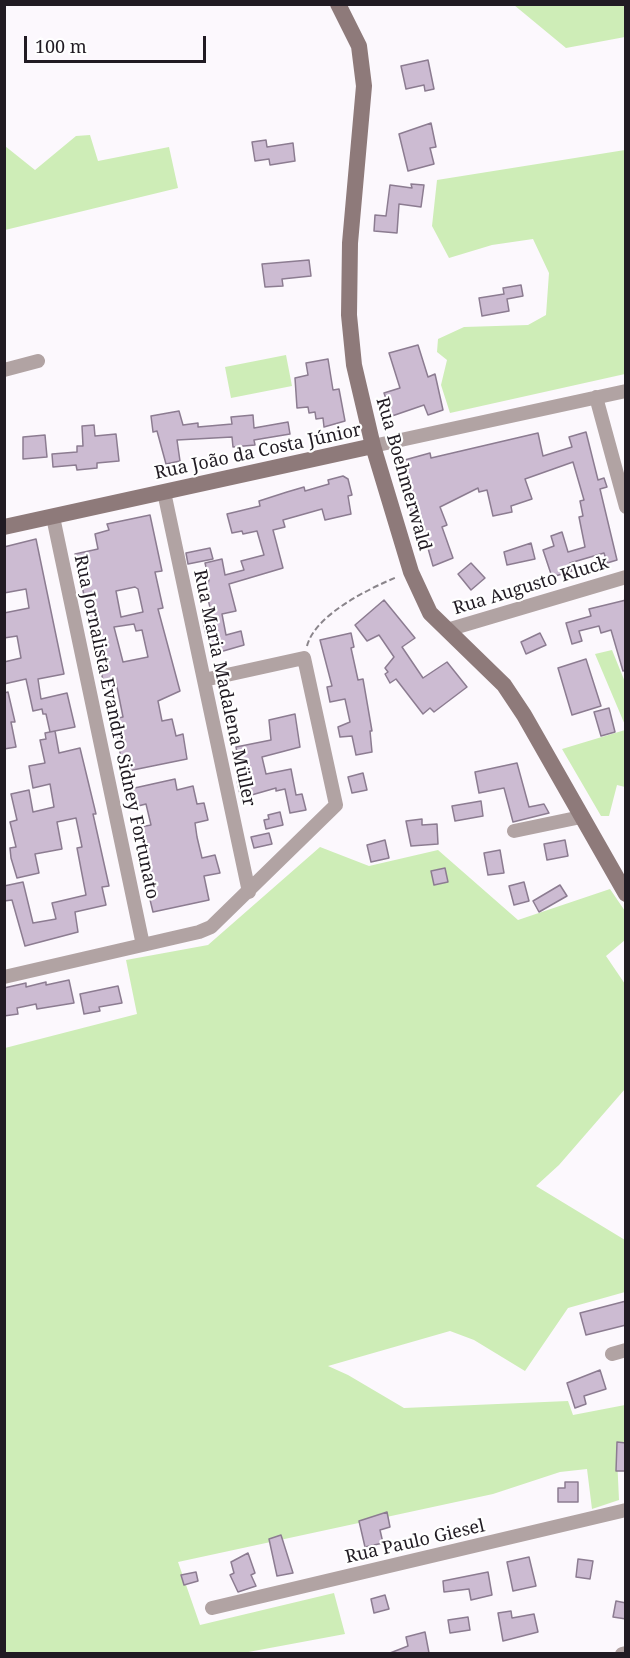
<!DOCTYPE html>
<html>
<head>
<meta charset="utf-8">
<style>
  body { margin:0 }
  #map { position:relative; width:630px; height:1658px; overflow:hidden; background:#fcf8fd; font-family:"Noto Serif",serif }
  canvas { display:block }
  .frame { position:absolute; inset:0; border:6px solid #211b23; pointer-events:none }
  .scale { position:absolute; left:24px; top:36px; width:182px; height:27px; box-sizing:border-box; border:3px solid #211b23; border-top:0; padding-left:8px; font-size:18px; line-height:21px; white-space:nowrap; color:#211b23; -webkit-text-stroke:4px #fff; paint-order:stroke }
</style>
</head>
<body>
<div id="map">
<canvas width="630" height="1658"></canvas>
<div class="frame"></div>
<div class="scale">100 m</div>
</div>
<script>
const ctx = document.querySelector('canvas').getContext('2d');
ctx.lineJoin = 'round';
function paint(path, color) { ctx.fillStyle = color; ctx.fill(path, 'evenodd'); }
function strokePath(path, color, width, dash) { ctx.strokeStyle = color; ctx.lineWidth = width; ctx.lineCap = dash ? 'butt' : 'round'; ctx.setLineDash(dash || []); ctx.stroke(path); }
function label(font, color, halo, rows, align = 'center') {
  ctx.font = font + ' "Noto Serif",serif'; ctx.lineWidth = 4.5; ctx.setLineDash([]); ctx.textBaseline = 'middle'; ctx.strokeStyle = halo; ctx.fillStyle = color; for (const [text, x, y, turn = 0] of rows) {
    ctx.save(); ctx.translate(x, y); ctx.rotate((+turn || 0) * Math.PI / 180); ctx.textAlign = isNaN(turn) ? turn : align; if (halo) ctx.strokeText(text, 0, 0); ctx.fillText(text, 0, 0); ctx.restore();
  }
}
const green = new Path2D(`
  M514,5H625V37L566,48Z
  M90,135L98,161L169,147L178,188L5,230V146L35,170L76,136Z
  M625,150V374L450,413L441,385L447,360L437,352L438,339L464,327L528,325L546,315L549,273L533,239L492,245L449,258L432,226L437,180Z
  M286,355L292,386L231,398L225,367Z
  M612,650L625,682V725L595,654Z
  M625,730V787L617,785L609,816H601L562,749Z
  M320,847L369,866L438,850L518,920L610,889L625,911V940L606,956L625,984V1089L559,1165L536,1186L625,1240V1292L568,1308L525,1371L474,1340L450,1331L328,1366L348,1375L404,1408L568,1401L573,1415L625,1405V1456L617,1457L619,1500L592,1509L587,1469L560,1472L493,1494L178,1562L200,1625L334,1593L345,1634L243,1653L5,1654V1048L137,1014L126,960L208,945Z`);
const building = new Path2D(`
  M428,60L434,89L425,91L424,85L406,89L401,66Z
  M431,123L436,147L430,148L434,164L408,171L399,134Z
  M266,140L267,147L293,143L295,161L270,165L269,159L255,161L252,142Z
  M411,184L424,185L421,207L399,204L397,233L374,231L375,215L386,216L390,185L412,188Z
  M309,260L311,276L282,279L283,286L265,287L262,264Z
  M521,285L523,296L507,299L509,311L482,316L479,298L504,294L503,288Z
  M418,345L428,377L435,374L443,410L428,415L424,405L392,416L384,393L400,388L389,353Z
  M328,359L333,390L339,389L345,421L324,427L323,418L316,419L315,412L309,413L308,407L297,408L295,378L308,375L306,363Z
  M179,411L183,425L198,423V427L232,424L231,417L253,415L254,428L288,422L290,434L254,440L255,445L233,447L232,437L177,440L180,461L166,464L157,431L153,432L151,416Z
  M94,425L95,436L116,434L119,461L97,463V468L77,470L76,465L53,467L52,454L77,452V446H83L82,426Z
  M586,432L598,480L604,478L607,487L600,489L617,560L607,563L604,553L570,563L572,571L552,577L543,550L554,546L551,536L562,532L568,552L585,547L579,517L583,516L580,501L584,500L573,462L525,479L532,499L511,506L512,512L493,516L487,490L479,492L478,488L440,507L447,525L442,527L453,558L433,566L424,534L420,535L407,501L411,498L401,461L430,453L431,458L538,433L543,456L572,447L569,437Z
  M45,435L47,457L23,459V437Z
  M343,476L348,479L352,495L348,496L351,514L325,520L322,509L283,520L285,527L273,530L283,568L229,584L236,611L222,614L226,635L241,631L244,645L213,654L209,635H206L203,621L213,618L204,585L208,584L209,580L205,563L222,559L225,575L244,570L241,561L264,555L257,531L243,534L242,531L232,533L227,514L260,506L259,501L287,492L304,487L305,491L329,484L328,480Z
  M150,515L162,571L155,572L163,608L158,609L180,691L158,701L162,721L172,719L176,736L183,734L187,759L123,772L116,727L119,726L118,718L123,717L116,682L104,685L97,653H100L95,631L92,632L75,554L98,549L95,534L109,530L107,524ZM135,587L138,589L143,612L121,617L116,591ZM134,624L136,631L142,630L148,657L123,662L114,627Z
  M36,539L64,674L38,679L41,699L67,693L75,727L50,732L46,714H43L42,709L33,711L26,679L4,684V662L21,658L17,636L4,638V613L29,608L26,589L4,593V547Z
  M531,543L535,559L507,565L504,552Z
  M210,548L213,559L188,564L186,553Z
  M471,563L485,578L471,590L458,574Z
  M384,600L415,638L402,647L423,678L447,662L467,687L434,712L430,708L423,714L396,679L390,683L385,674L388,672L385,668L394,657L379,635L367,641L355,625Z
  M626,600V670L623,671L611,630L601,633L599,626L579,631L582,641L572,644L566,623L591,616L589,609Z
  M351,633L354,647L351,648L358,680L363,679L372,731H370L372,752L356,755L352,736L340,737L338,727L350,722L345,699L330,702L327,687L332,686L320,640Z
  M540,633L546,645L526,654L521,642Z
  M586,659L601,706L572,715L558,668Z
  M8,692L15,722H11L16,747L4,749V693Z
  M609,708L615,732L601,736L594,712Z
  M295,714L300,747L262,757L266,774L291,769L296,795L302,794L306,810L290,813L285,789L276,791V788L241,798L237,781L250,779L245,760L239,762L236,747L271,740L269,720Z
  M55,731L59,753L80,748L96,814H93L109,886L102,887L106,905L75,912L78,932L25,946L12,900L4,901V886L23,882L33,923L56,919L52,903L86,895L77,848L82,847L76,818L57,822L62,849L35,854L39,873L17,878L11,858L10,848L16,847L10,822L17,820L11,794L29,790L33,812L54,807L50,784L33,788L29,766L45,763L40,740L46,739L45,733Z
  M517,763L529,807L544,804L549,813L513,822L504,788L479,793L475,772Z
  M363,773L367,790L352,793L348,777Z
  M175,779L177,790L193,786L197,804L204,803L208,820L195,823L197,837L202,858L215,855L220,873L204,876L209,900L153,912L145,879H148L144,860L146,859L140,827L151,825L146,804L134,807L130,789Z
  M481,801L483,816L455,821L452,806Z
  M280,812L283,825L266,829L264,820L269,819L268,815Z
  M422,819V825L437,824L438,844L411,846L406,821Z
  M269,833L272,844L254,848L251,837Z
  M385,840L389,858L371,862L367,845Z
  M565,840L568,856L547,860L544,844Z
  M500,850L504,873L488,875L484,853Z
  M445,868L448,882L434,885L431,871Z
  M524,882L529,901L514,905L509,886Z
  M560,885L567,896L539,912L533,901Z
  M69,980L74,1003L37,1009L36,1004L17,1008L18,1014L4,1016V988L26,983V987L46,982V985Z
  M118,986L122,1003L99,1007L100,1011L84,1014L80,994Z
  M626,1301V1325L586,1335L580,1313Z
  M600,1370L606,1389L584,1396L586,1404L575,1408L567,1383Z
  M617,1442L626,1443V1471H616Z
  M565,1482H578V1502H558V1488H565Z
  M387,1512L390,1527L380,1530L383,1543L365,1547L359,1521Z
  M281,1535L293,1573L277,1576L269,1539Z
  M248,1553L255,1573L251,1575L256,1586L238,1592L230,1575L234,1573L231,1562Z
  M529,1557L536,1586L513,1591L507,1562Z
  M578,1559L593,1561L590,1579L576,1577Z
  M196,1572L198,1581L184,1585L181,1575Z
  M488,1572L492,1595L471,1600L469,1589L444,1592L443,1581Z
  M385,1595L389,1609L374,1613L371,1599Z
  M616,1601L626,1603V1619L613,1617Z
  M511,1611L512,1618L534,1614L538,1632L503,1641L498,1613Z
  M468,1617L470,1630L450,1633L448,1620Z
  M425,1632L429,1653H390L408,1646L406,1637Z`);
const path = new Path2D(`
  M307,646C315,615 368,589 397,577`);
const minor = new Path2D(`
  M4,370L38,361
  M596,397L626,507
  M373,446L626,391
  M164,492L249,892
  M53,517L143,945
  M447,630L626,577
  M514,831L581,817
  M4,977L199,932L211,927L336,805L304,658L204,680
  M612,1354L626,1350
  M212,1608L626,1510
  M622,1654L626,1653`);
const secondary = new Path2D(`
  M338,4L359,46L364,86L350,243L349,315L354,365L373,446L411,572L430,613L504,685L524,715L626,894
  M4,527L373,446`);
const streetNames = [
  ["Rua João da Costa Júnior",258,452,-12],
  ["Rua Boehmerwald",403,474,74],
  ["Rua Augusto Kluck",531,586,-17],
  ["Rua Maria Madalena Müller",224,688,78],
  ["Rua Jornalista Evandro Sidney Fortunato",116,727,78],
  ["Rua Paulo Giesel",415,1542,-13]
];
paint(green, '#ceedb7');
paint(building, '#ccbbd2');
strokePath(building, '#8c7c91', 1.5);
strokePath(path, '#8a858b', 2, [6, 3]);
strokePath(minor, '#b1a3a3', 14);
strokePath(secondary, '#8e7a7a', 16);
label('18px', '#211b23', '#fff', streetNames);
</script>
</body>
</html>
